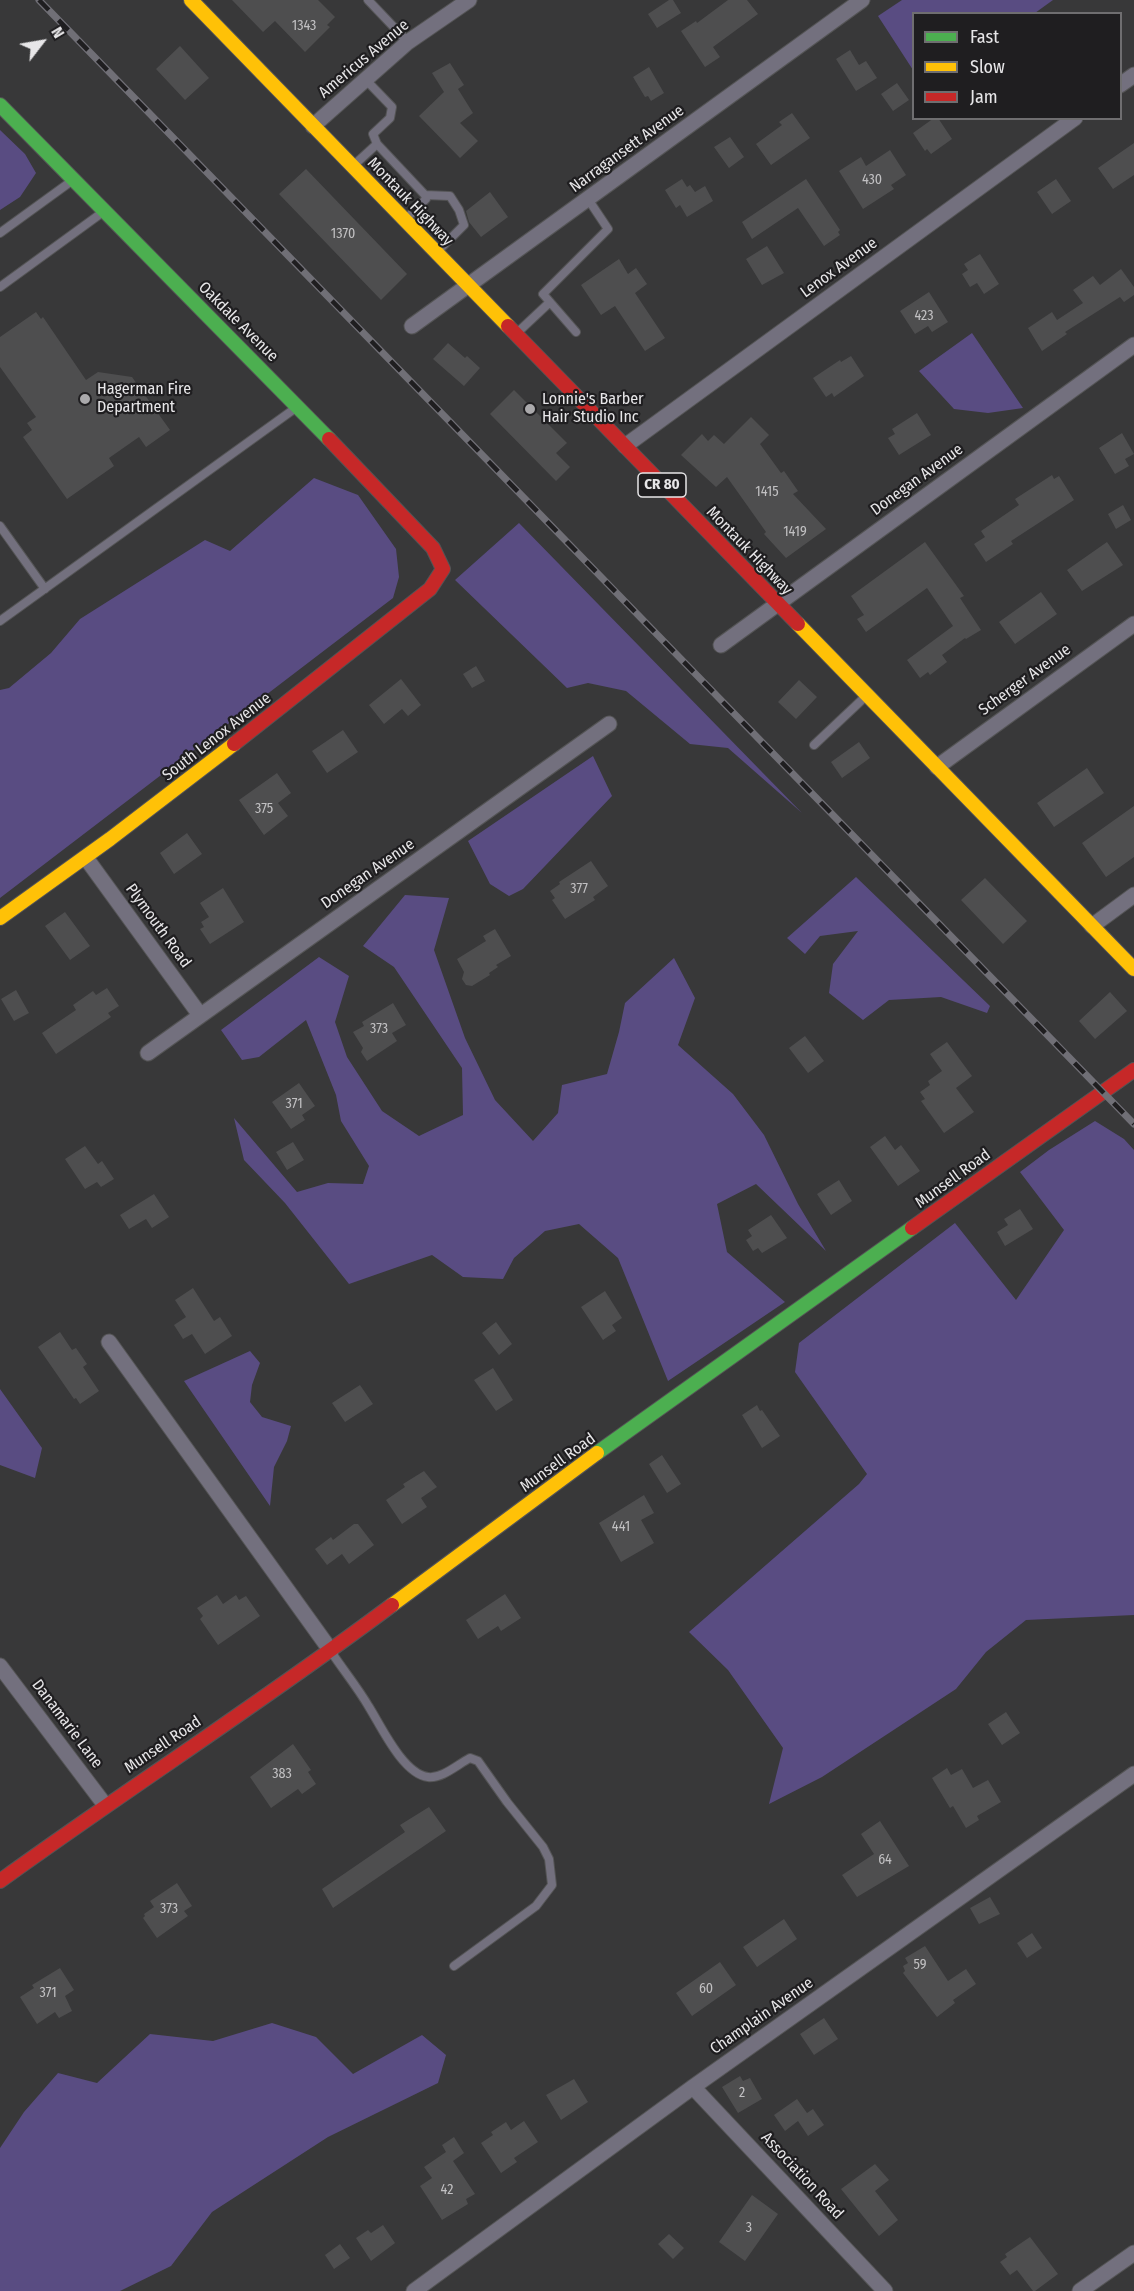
<!DOCTYPE html>
<html>
<head>
<meta charset="utf-8">
<style>
  body { margin:0 }
  #map { position:relative; width:1134px; height:2291px; overflow:hidden; background:#383839; font-family:"Fira Sans Condensed",sans-serif }
  canvas { display:block }
  .legend { position:absolute; left:912px; top:12px; width:210px; height:108px; box-sizing:border-box; background:#1f1e20; border:2px solid #6f6e70; margin:0; padding:8px 10px; list-style:none; font-size:18px; color:#e7e6e8 }
  .legend li { display:flex; align-items:center; gap:12px; height:30px }
  .legend b { width:30px; border:2px solid #6f6e70 }
  .north { position:absolute; left:12px; top:12px; width:60px; height:60px; -webkit-text-stroke:4px #1f1e20; paint-order:stroke; rotate:59deg; font-size:16px; font-weight:700; line-height:24px; text-align:center; color:#e7e6e8 }
  .north::after { content:''; display:block; margin:auto; width:21px; height:27px; background:#e7e6e8; clip-path:polygon(50% 0,100% 100%,50% 72%,0 100%) }
</style>
</head>
<body>
<div id="map">
<canvas width="1134" height="2291"></canvas>
<ul class="legend">
<li><b style="height:8px;background:#4caf50"></b>Fast</li>
<li><b style="height:8px;background:#ffc107"></b>Slow</li>
<li><b style="height:8px;background:#c62828"></b>Jam</li>
</ul>
<div class="north">N</div>
</div>
<script>
const ctx = document.querySelector('canvas').getContext('2d');
ctx.lineJoin = 'round';
function paint(path, color) { ctx.fillStyle = color; ctx.fill(path, 'evenodd'); }
function strokePath(path, color, width, dash) { ctx.strokeStyle = color; ctx.lineWidth = width; ctx.lineCap = dash ? 'butt' : 'round'; ctx.setLineDash(dash || []); ctx.stroke(path); }
function label(font, color, halo, rows, align = 'center') {
  ctx.font = font + ' "Fira Sans Condensed",sans-serif'; ctx.lineWidth = 4.5; ctx.setLineDash([]); ctx.textBaseline = 'middle'; ctx.strokeStyle = halo; ctx.fillStyle = color; for (const [text, x, y, turn = 0] of rows) {
    ctx.save(); ctx.translate(x, y); ctx.rotate((+turn || 0) * Math.PI / 180); ctx.textAlign = isNaN(turn) ? turn : align; if (halo) ctx.strokeText(text, 0, 0); ctx.fillText(text, 0, 0); ctx.restore();
  }
}
const green = new Path2D(`
  M902,0H1053L1035,13L914,14L913,70L878,16Z
  M0,130L25,154L36,173L20,197L0,210Z
  M972,333L1023,408L988,413L954,409L919,371Z
  M314,478L358,495L396,549L399,577L393,598L0,898V690L9,688L51,653L80,619L205,540L230,551Z
  M519,523L802,813L728,748L690,744L626,691L588,683L567,688L455,580Z
  M593,756L612,796L523,889L509,896L490,884L468,841Z
  M856,877L990,1006L987,1013L941,997L889,1000L863,1020L829,993L833,964L858,931L820,936L805,954L787,938Z
  M405,895L449,898L434,950L465,1038L495,1100L533,1141L558,1113L562,1085L607,1074L619,1032L625,1003L674,958L695,998L678,1045L733,1094L764,1135L798,1204L826,1251L756,1184L717,1204L727,1252L785,1302L668,1381L618,1258L579,1224L545,1231L514,1258L503,1279L463,1277L432,1255L349,1284L285,1203L244,1160L234,1118L297,1192L328,1183L363,1184L369,1166L341,1121L336,1095L306,1020L259,1057L242,1060L221,1030L319,957L349,976L335,1022L347,1057L382,1111L419,1136L463,1115L462,1068L394,967L363,946Z
  M1095,1121L1124,1139L1134,1150V1615L1026,1620L986,1652L956,1689L822,1777L769,1804L783,1748L728,1670L689,1632L859,1484L867,1474L795,1372L799,1343L955,1223L1016,1300L1064,1230L1020,1172L1049,1150Z
  M250,1351L260,1363L252,1385L250,1402L262,1417L291,1426L287,1441L274,1467L270,1506L184,1381Z
  M0,1389L42,1448L35,1478L0,1465Z
  M272,2023L316,2037L353,2074L422,2035L446,2055L438,2083L328,2137L212,2212L171,2266L120,2291H0V2148L24,2112L58,2073L97,2083L150,2034L213,2041Z`);
const building = new Path2D(`
  M232,0H318L335,17L327,25L330,27L305,52L275,21L263,32Z
  M669,0H673L681,13L657,28L648,14Z
  M728,0H747L758,14L713,47L720,57L705,67L681,31L696,21L697,23Z
  M180,46L209,78L185,100L156,69Z
  M850,50L859,65L866,61L877,78L856,91L836,59Z
  M450,63L464,85L458,89L473,113L460,123L478,141L460,158L419,116L444,92L432,73Z
  M649,67L664,93L651,101L648,96L645,97L633,77Z
  M897,83L909,100L893,111L881,94Z
  M792,113L810,138L771,165L756,144L782,125L779,122Z
  M934,118H938L952,139L931,154L927,149L925,151L913,133Z
  M730,137L744,157L729,168L714,147Z
  M1134,143V175L1113,189L1098,168Z
  M890,150L906,175L891,185L894,189L863,209L839,171L861,157L866,166Z
  M306,169L407,274L381,300L279,194Z
  M682,179L687,187L690,185L695,192L705,186L713,201L687,217L680,205L676,208L665,190Z
  M806,179L840,230L838,232L840,235L824,246L798,208L752,239L742,222Z
  M1056,179L1071,201L1052,214L1037,192Z
  M490,192L508,217L481,237L469,222L466,211Z
  M767,246L784,273L762,285L746,259Z
  M980,254L999,284L984,294L977,283L970,287L962,274L968,270L964,264Z
  M619,259L628,274L636,268L647,284L635,293L665,338L645,351L615,306L601,315L581,285Z
  M1121,269L1134,287V295L1124,302L1120,297L1065,332L1067,334L1042,351L1028,328L1052,312L1057,320L1083,303L1073,290L1093,276L1100,285Z
  M929,292L948,322L932,332L928,326L915,334L900,311Z
  M36,312L41,319L43,317L86,380L98,372L132,377L170,430L146,447L139,437L109,458L114,466L67,499L23,437L32,430L27,423L36,417L0,367V337Z
  M448,343L465,358L467,356L480,368L464,386L433,359Z
  M851,356L864,376L834,397L832,393L826,397L813,378L840,360L841,362Z
  M514,390L567,443L556,453L570,467L556,481L490,414Z
  M917,413L931,435L899,455L888,438L895,434L892,429Z
  M751,417L769,435L760,444L781,473L784,471L798,491L793,494L826,529L786,558L764,534L766,532L727,477L716,487L681,455L702,434L708,441L714,435L724,444Z
  M1122,433L1134,454L1125,459L1129,466L1115,474L1099,448Z
  M1052,475L1054,479L1059,476L1074,500L1011,541L1013,544L986,562L974,544L985,537L981,531L1019,505L1015,499Z
  M1123,505L1131,520L1116,529L1108,514Z
  M925,542L964,596L960,598L981,630L966,639L965,638L942,655L947,662L930,675L928,672L920,678L907,660L953,626L927,588L866,632L857,619L864,615L851,596Z
  M1107,542L1123,565L1082,591L1067,570Z
  M1041,592L1057,614L1015,644L999,622Z
  M476,666L485,681L472,688L463,674Z
  M401,679L421,705L408,716L402,709L384,724L369,705Z
  M799,680L817,697L796,719L778,702Z
  M343,730L358,752L327,773L312,751Z
  M859,742L870,758L842,778L831,762Z
  M1087,768L1104,793L1054,827L1037,803Z
  M277,773L291,793L278,803L288,816L264,835L239,800Z
  M1134,806V857L1106,877L1082,843Z
  M187,833L202,854L174,874L160,853Z
  M591,861L608,886L593,897L595,900L565,919L552,900L555,898L550,891L560,884L559,882Z
  M985,878L1027,921L1003,944L961,900Z
  M223,888L244,922L210,944L200,929L204,927L201,922L209,917L200,903Z
  M65,912L90,946L70,960L45,926Z
  M495,929L511,956L496,965L498,967L489,973L490,975L472,986L466,985L462,979L464,972L457,959L486,941L483,936Z
  M107,988L119,1006L108,1013L111,1017L56,1054L42,1033L76,1010L73,1005L93,991L96,995Z
  M16,990L29,1013L14,1021L1,999Z
  M1110,992L1127,1011L1095,1039L1079,1021Z
  M393,1003L406,1025L392,1033L397,1041L367,1061L361,1052L363,1048L353,1032L364,1026L362,1022Z
  M805,1036L824,1061L808,1073L789,1048Z
  M947,1042L972,1076L956,1088L974,1112L944,1133L921,1101L925,1099L920,1092L930,1085L928,1081L942,1071L930,1054Z
  M299,1083L315,1106L302,1115L305,1120L291,1129L272,1102Z
  M885,1136L895,1150L901,1145L920,1171L898,1186L870,1147Z
  M293,1142L304,1160L287,1170L276,1152Z
  M85,1146L98,1164L102,1161L114,1179L101,1187L97,1182L85,1189L65,1159Z
  M839,1180L852,1201L831,1215L817,1194Z
  M154,1194L169,1217L152,1228L146,1219L129,1229L120,1215Z
  M1020,1209L1033,1229L1005,1246L997,1232L1008,1225L1004,1219Z
  M771,1215L787,1238L762,1253L758,1248L753,1251L746,1240L752,1236L748,1230Z
  M193,1288L214,1321L220,1317L232,1336L205,1354L192,1334L183,1339L174,1325L186,1317L175,1300Z
  M605,1291L622,1318L612,1325L616,1331L603,1340L581,1307Z
  M496,1322L512,1344L499,1355L482,1333Z
  M60,1332L72,1350L76,1348L87,1364L83,1367L99,1391L80,1404L76,1398L74,1399L38,1347Z
  M493,1368L513,1400L496,1411L474,1380Z
  M360,1385L373,1404L345,1422L332,1403Z
  M757,1405L760,1411L762,1410L780,1436L762,1448L742,1415Z
  M662,1455L681,1484L667,1493L649,1464Z
  M424,1471L437,1487L421,1498L427,1507L402,1524L386,1500L405,1487L403,1484Z
  M644,1495L654,1513L641,1520L654,1543L621,1562L599,1523Z
  M354,1524H358L374,1545L349,1564L342,1554L327,1565L315,1549L331,1537L333,1540Z
  M505,1594L521,1618L501,1631L498,1626L478,1639L466,1620Z
  M217,1595L223,1604L236,1595L239,1600L246,1596L260,1616L218,1645L200,1619L203,1616L197,1608Z
  M1006,1712L1020,1733L1002,1745L988,1724Z
  M293,1744L311,1770L308,1772L316,1784L302,1794L298,1789L271,1808L250,1777Z
  M947,1768L951,1775L962,1769L973,1788L988,1780L1001,1802L977,1816L979,1820L966,1828L953,1806L950,1808L932,1778Z
  M429,1807L446,1831L333,1908L322,1889L405,1832L400,1825Z
  M880,1821L909,1866L857,1897L842,1875L874,1854L861,1834Z
  M177,1883L192,1906L184,1911L188,1916L157,1938L143,1918L145,1916L144,1914L154,1907L150,1901Z
  M990,1897L1000,1914L979,1924L970,1908Z
  M784,1919L797,1939L757,1967L743,1947Z
  M1032,1933L1042,1948L1027,1958L1017,1943Z
  M925,1946L948,1981L966,1969L976,1984L953,2000L955,2003L937,2017L903,1973L905,1971L903,1966L908,1963L905,1958Z
  M720,1962L736,1985L692,2016L676,1993Z
  M60,1968L74,1990L65,1996L72,2011L59,2018L55,2012L37,2024L20,1997L34,1988L32,1985Z
  M824,2018L838,2039L814,2055L800,2034Z
  M740,2076L743,2081L750,2078L762,2099L738,2113L722,2087Z
  M574,2079L588,2102L561,2120L546,2095Z
  M797,2099L807,2113L813,2109L824,2125L808,2136L798,2121L785,2131L774,2115Z
  M524,2121L538,2142L514,2158L517,2162L501,2173L481,2143L493,2135L491,2132L506,2122L511,2130Z
  M454,2137L464,2153L453,2161L475,2194L466,2199L468,2204L442,2220L420,2186L432,2178L424,2167L446,2152L442,2145Z
  M875,2164L889,2180L875,2191L898,2220L879,2236L841,2189Z
  M752,2195L778,2214L745,2261L719,2242Z
  M383,2225L395,2243L371,2261L356,2238L368,2230L371,2233Z
  M669,2234L684,2248L673,2259L658,2244Z
  M1030,2237L1058,2274L1035,2291H1033L1017,2270L1010,2275L1000,2262L1007,2257L1005,2254Z
  M340,2244L350,2258L334,2269L325,2255Z`);
const lane = new Path2D(`
  M368,0L408,42
  M366,80L392,107L390,118L373,134L377,144L425,195L426,199L407,218
  M354,165L377,144
  M425,195L450,196L459,210L464,225L440,249
  M0,233L73,180
  M0,287L103,212
  M518,332L550,302
  M576,332L543,294L608,229L588,199
  M0,526L45,589
  M0,621L297,407
  M814,745L866,696
  M332,1653C344,1671 358,1688 369,1707C381,1726 403,1774 428,1777C442,1779 458,1764 470,1758L478,1761L507,1802L543,1847L549,1859L552,1885L536,1906L454,1966`);
const street = new Path2D(`
  M1120,85L1134,75
  M313,126L408,42L469,0
  M412,326L862,0
  M625,446L1075,118
  M721,645L1134,345
  M937,767L1134,624
  M86,858L200,1015
  M1092,926L1134,895
  M148,1053L609,724
  M109,1342L331,1651
  M0,1666L105,1805
  M693,2087L885,2291
  M414,2291L693,2087L1134,1774
  M1080,2291L1134,2253`);
const fast = new Path2D(`
  M0,105L329,439
  M597,1453L912,1228`);
const slow = new Path2D(`
  M191,0L508,326
  M798,624L1134,969
  M0,918L110,839L234,744
  M392,1605L597,1453`);
const jam = new Path2D(`
  M508,326L798,624
  M234,744L430,589L443,569L433,548L329,439
  M912,1228L1134,1070
  M0,1881C130,1787 264,1701 392,1605`);
const rail = new Path2D(`
  M39,0L1134,1124`);
const markers = [
  [85,399,6,"#aaa9ab"],
  [530,409,6,"#aaa9ab"]
];
const numberNames = [
  ["1343",304,26],
  ["430",872,180],
  ["1370",343,234],
  ["423",924,316],
  ["1415",767,492],
  ["1419",795,532],
  ["375",264,809],
  ["377",579,889],
  ["373",379,1029],
  ["371",294,1104],
  ["441",621,1527],
  ["383",282,1774],
  ["64",885,1860],
  ["373",169,1909],
  ["59",920,1965],
  ["60",706,1989],
  ["371",48,1993],
  ["2",742,2093],
  ["42",447,2190],
  ["3",749,2228]
];
const shields = [
  [662,485,48]
];
const shieldNames = [
  ["CR 80",662,485]
];
const streetNames = [
  ["Americus Avenue",364,59,-40],
  ["Narragansett Avenue",627,149,-36],
  ["Montauk Highway",410,202,46],
  ["Lenox Avenue",839,268,-36],
  ["Oakdale Avenue",238,322,45],
  ["Donegan Avenue",917,480,-36],
  ["Montauk Highway",749,551,46],
  ["Scherger Avenue",1025,680,-36],
  ["South Lenox Avenue",217,737,-38],
  ["Donegan Avenue",368,874,-35],
  ["Plymouth Road",158,926,54],
  ["Munsell Road",953,1179,-36],
  ["Munsell Road",558,1463,-36],
  ["Danamarie Lane",67,1724,53],
  ["Munsell Road",163,1745,-34],
  ["Champlain Avenue",762,2016,-35],
  ["Association Road",802,2176,47]
];
const poiNames = [
  ["Hagerman Fire",97,390],
  ["Department",97,408],
  ["Lonnie's Barber",542,400],
  ["Hair Studio Inc",542,418]
];
paint(green, '#594c82');
paint(building, '#4e4e4f');
strokePath(lane, '#545455', 10);
strokePath(street, '#545455', 17);
strokePath(fast, '#545455', 16);
strokePath(slow, '#545455', 16);
strokePath(jam, '#545455', 16);
strokePath(lane, '#73707e', 8);
strokePath(street, '#73707e', 15);
strokePath(fast, '#4caf50', 14);
strokePath(slow, '#ffc107', 14);
strokePath(jam, '#c62828', 14);
strokePath(rail, '#706f76', 7);
strokePath(rail, '#1f1e20', 4.5, [14]);
for (const [x, y, r, color] of markers) { const dot = new Path2D(); dot.arc(x, y, r, 0, 2 * Math.PI); ctx.fillStyle = color; ctx.fill(dot); strokePath(dot, '#1f1e20', 2); }
label('14px', '#c1c0c2', null, numberNames);
for (const [x, y, w] of shields) { const box = new Path2D(); box.roundRect(x - w / 2, y - 12, w, 24, 4.5); ctx.fillStyle = '#1f1e20'; ctx.fill(box); strokePath(box, '#e7e6e8', 1.5); }
label('bold 15px', '#e7e6e8', null, shieldNames);
label('16px', '#e7e6e8', '#1f1e20', streetNames);
label('16px', '#e7e6e8', '#1f1e20', poiNames, 'left');
</script>
</body>
</html>
